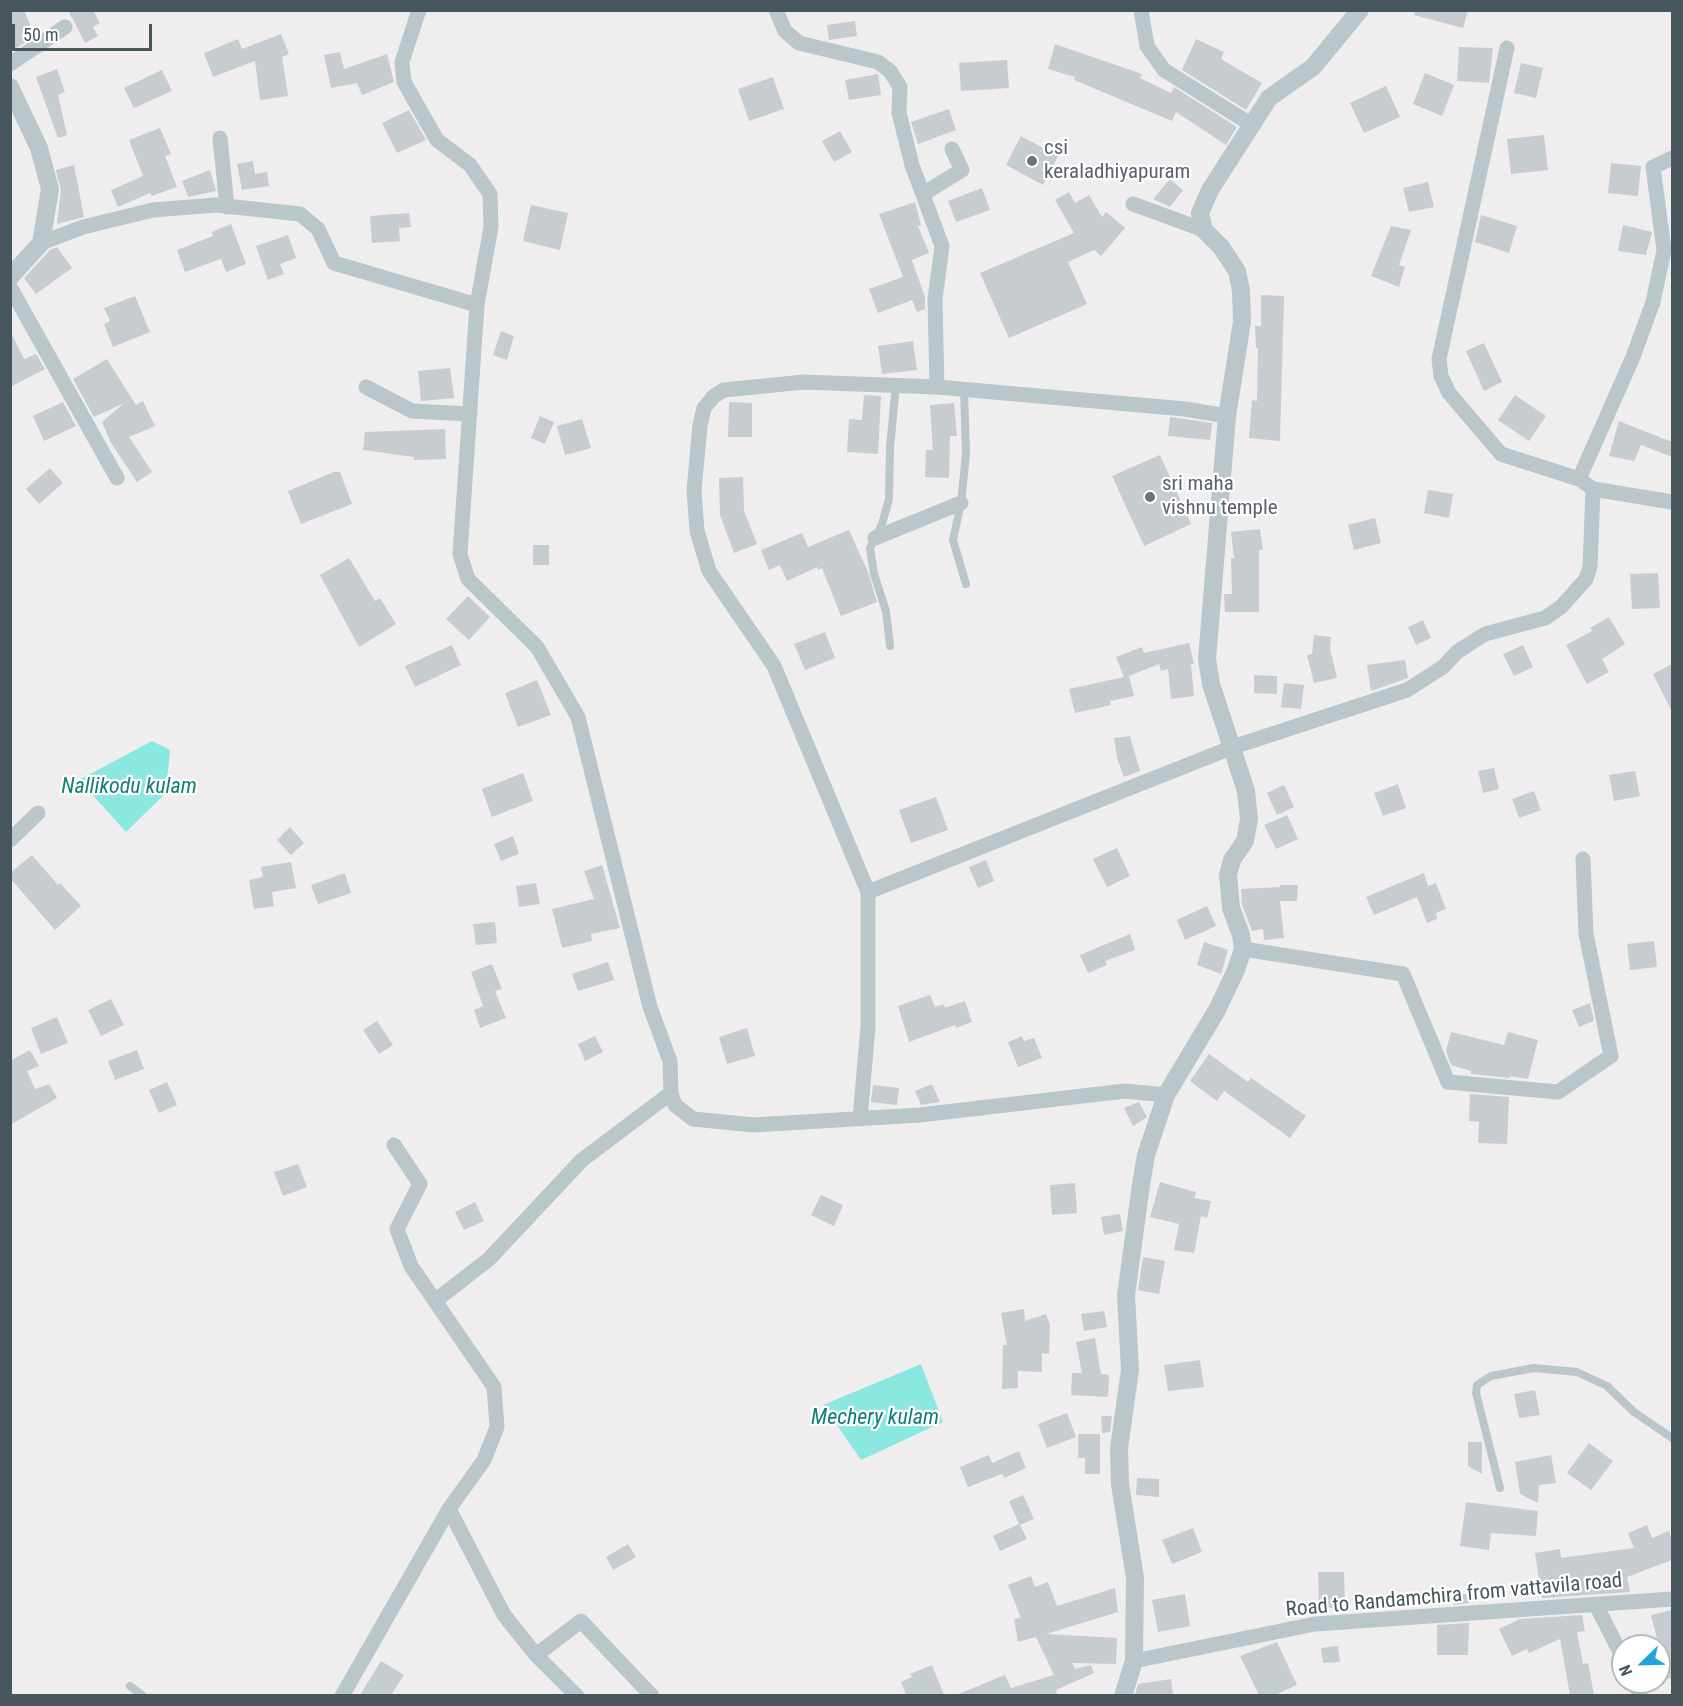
<!DOCTYPE html>
<html>
<head>
<meta charset="utf-8">
<style>
  body { margin:0 }
  #map { position:relative; width:1683px; height:1706px; overflow:hidden; background:#f0edee; font-family:"Roboto Condensed",sans-serif }
  canvas { display:block }
  .frame { position:absolute; inset:0; border:12px solid #46565a; pointer-events:none }
  .north { position:absolute; left:1611px; top:1634px; width:60px; height:60px; box-sizing:border-box; background:#fff; border:2px solid #b5bbbd; border-radius:50%; rotate:247deg; font-size:16px; font-weight:700; line-height:24px; text-align:center; color:#46565a }
  .north::after { content:''; display:block; margin:auto; width:21px; height:27px; background:#1fa6d8; clip-path:polygon(50% 0,100% 100%,50% 72%,0 100%) }
  .scale { position:absolute; left:12px; top:24px; width:140px; height:27px; box-sizing:border-box; border:3px solid #46565a; border-top:0; padding-left:8px; font-size:18px; line-height:21px; white-space:nowrap; color:#46565a; -webkit-text-stroke:4px #fff; paint-order:stroke }
</style>
</head>
<body>
<div id="map">
<canvas width="1683" height="1706"></canvas>
<div class="frame"></div>
<div class="north">N</div>
<div class="scale">50 m</div>
</div>
<script>
const ctx = document.querySelector('canvas').getContext('2d');
ctx.lineJoin = 'round';
function paint(path, color) { ctx.fillStyle = color; ctx.fill(path, 'evenodd'); }
function strokePath(path, color, width, dash) { ctx.strokeStyle = color; ctx.lineWidth = width; ctx.lineCap = dash ? 'butt' : 'round'; ctx.setLineDash(dash || []); ctx.stroke(path); }
function label(font, color, halo, rows, align = 'center') {
  ctx.font = font + ' "Roboto Condensed",sans-serif'; ctx.lineWidth = 4.5; ctx.setLineDash([]); ctx.textBaseline = 'middle'; ctx.strokeStyle = halo; ctx.fillStyle = color; for (const [text, x, y, turn = 0] of rows) {
    ctx.save(); ctx.translate(x, y); ctx.rotate((+turn || 0) * Math.PI / 180); ctx.textAlign = isNaN(turn) ? turn : align; if (halo) ctx.strokeText(text, 0, 0); ctx.fillText(text, 0, 0); ctx.restore();
  }
}
const water = new Path2D(`
  M152,741L170,750L166,793L126,832L79,780Z
  M921,1364L943,1422L861,1460L823,1405Z`);
const building = new Path2D(`
  M10,10H24L35,36L10,52Z
  M68,10H93L100,23L93,27L98,36L85,43Z
  M1415,10H1468L1463,28L1414,15Z
  M855,21L857,36L829,40L827,25Z
  M281,34L289,54L282,57L288,96L260,100L255,61L213,77L204,53L238,39L242,49Z
  M1196,39L1224,52L1221,59L1262,83L1246,110L1182,70Z
  M1055,44L1142,74L1140,78L1171,93L1174,87L1237,127L1226,145L1176,112L1172,121L1074,80L1075,77L1048,69Z
  M1459,47L1493,48L1489,83L1457,81Z
  M340,52L344,69L387,54L394,82L362,95L357,83L331,88L324,55Z
  M1007,60L1009,88L961,91L959,63Z
  M1521,63L1543,68L1536,98L1514,93Z
  M57,69L65,92L58,95L67,135L58,138L36,77Z
  M162,70L172,91L134,108L124,88Z
  M1425,73L1454,85L1442,116L1413,104Z
  M878,74L881,95L849,100L845,80Z
  M773,77L784,109L749,121L738,89Z
  M1386,86L1400,117L1364,133L1350,103Z
  M949,109L956,130L918,144L911,122Z
  M409,110L426,140L397,153L382,123Z
  M160,128L171,154L165,156L177,187L152,196L150,193L118,207L111,190L143,176L129,140Z
  M840,131L852,152L834,162L822,141Z
  M1544,135L1548,170L1511,174L1507,139Z
  M1021,136L1058,156L1043,185L1006,165Z
  M253,161L255,174L267,172L269,186L242,190L237,164Z
  M1611,163L1641,166L1638,196L1608,193Z
  M74,165L84,217L57,224L61,190L56,170Z
  M210,170L216,191L188,197L182,181Z
  M1170,179L1183,190L1170,207L1153,199Z
  M1428,182L1434,207L1409,212L1403,188Z
  M982,188L990,210L956,222L948,201Z
  M1069,192L1075,203L1089,195L1102,217L1106,212L1125,228L1101,256L1094,250L1068,262L1087,304L1009,338L980,273L1074,233L1055,200Z
  M915,202L921,225L918,226L929,253L912,260L925,297V309L917,312L912,300L878,313L869,289L903,277L879,214Z
  M531,205L568,213L560,250L523,241Z
  M409,213L411,227L399,228L400,241L372,243L370,216Z
  M1481,215L1517,226L1509,253L1475,242Z
  M231,224L246,264L226,272L221,259L185,272L177,250L213,236L212,232Z
  M1623,225L1652,232L1646,255L1618,251Z
  M1391,226L1411,230L1399,265L1405,267L1399,287L1371,276Z
  M288,235L296,258L280,264L284,274L268,280L256,246Z
  M57,247L72,268L36,294L24,278L50,250Z
  M1261,295L1284,296L1280,441L1249,438L1252,400L1257,401L1258,348H1256L1255,326H1261Z
  M135,296L150,332L113,347L104,324L110,321L104,308Z
  M10,330L24,359L36,354L45,369L10,387Z
  M501,331L514,336L507,360L493,355Z
  M913,341L917,370L882,374L878,346Z
  M1484,343L1502,382L1484,391L1466,351Z
  M107,359L136,405L143,401L155,426L129,437L152,472L137,482L111,443L102,422L124,403L94,417L73,379Z
  M450,368L454,398L421,401L418,371Z
  M864,395L881,396L878,454L847,452L849,419L862,420Z
  M1515,395L1546,416L1529,441L1498,420Z
  M63,402L76,426L44,441L33,416Z
  M729,402L752,403V437H728Z
  M954,403L957,436H950L949,478L925,477L926,450H933L930,405Z
  M540,416L554,422L545,444L531,438Z
  M1170,417L1212,423L1210,440L1168,436Z
  M582,419L591,448L565,455L557,426Z
  M1619,421L1672,442V457L1641,445L1634,461L1609,456Z
  M445,429L446,459L414,460V457L363,450L365,432Z
  M1160,455L1191,524L1144,546L1112,476Z
  M50,468L63,483L39,504L26,489Z
  M334,472H340L352,504L301,524L288,491Z
  M743,477L744,511L757,544L734,553L720,515L719,478Z
  M1428,490L1453,494L1449,518L1424,513Z
  M1375,518L1381,543L1354,550L1348,525Z
  M1260,529L1263,550H1259V612H1225L1224,594H1232L1231,558H1234L1231,532Z
  M849,530L868,572L877,602L841,616L822,568L818,570L817,567L787,581L780,565L769,570L761,550L802,533L808,547Z
  M533,545H549V565H533Z
  M349,558L375,601L380,598L396,624L359,647L320,575Z
  M1658,573L1660,608L1632,609L1630,574Z
  M468,596L490,617L469,640L446,619Z
  M1609,617L1625,644L1602,659L1609,672L1587,684L1566,645L1592,631L1590,628Z
  M1423,620L1431,638L1416,645L1408,627Z
  M825,632L835,658L805,670L794,644Z
  M1314,635L1331,637L1330,649L1337,678L1314,683L1307,655L1312,654Z
  M1189,643L1194,664H1191L1194,696L1171,699L1168,669L1161,671L1159,664L1129,676L1134,696L1110,701L1111,705L1075,713L1069,689L1124,677L1116,657L1142,647L1144,653Z
  M452,645L461,665L415,687L405,666Z
  M1523,645L1533,667L1514,676L1503,654Z
  M1405,660L1408,678L1371,691L1367,665Z
  M1672,664V712L1653,674Z
  M1254,675L1277,676V694L1254,693Z
  M537,680L551,715L518,727L505,693Z
  M1284,683L1304,685L1301,709L1281,707Z
  M1130,736L1140,771L1124,777L1117,758L1114,738Z
  M1494,768L1499,789L1483,793L1478,771Z
  M1635,771L1640,796L1614,801L1609,775Z
  M523,773L533,801L492,817L482,789Z
  M1398,784L1406,808L1383,816L1374,793Z
  M1284,785L1294,807L1277,815L1267,793Z
  M1534,791L1541,810L1519,818L1512,799Z
  M936,797L948,830L911,843L899,810Z
  M1287,815L1298,839L1276,849L1264,825Z
  M290,827L304,843L291,855L277,840Z
  M513,836L519,854L501,861L494,844Z
  M1117,848L1130,876L1107,887L1093,859Z
  M32,855L58,885L60,883L81,906L55,930L10,878V873Z
  M986,860L994,881L978,888L969,867Z
  M291,862L296,888L272,892L274,906L254,909L249,880L263,877L261,867Z
  M602,865L620,928L591,934L592,941L562,948L552,909L594,899L584,871Z
  M345,873L351,893L318,904L311,885Z
  M1424,873L1428,886L1436,883L1446,909L1436,913L1437,919L1427,923L1417,897L1374,915L1366,897Z
  M536,883L540,904L519,907L516,886Z
  M1280,885H1298L1297,901H1280L1284,938L1264,940L1263,929L1252,931L1242,905L1241,889L1280,887Z
  M1207,906L1216,926L1185,940L1177,920Z
  M495,922L497,943L476,945L473,924Z
  M1130,934L1135,950L1105,961L1107,965L1088,973L1080,955Z
  M1654,941L1657,967L1630,970L1627,944Z
  M1204,942L1228,950L1221,974L1197,965Z
  M608,962L614,980L578,991L572,974Z
  M492,964L502,989L495,991L506,1018L480,1028L474,1010L483,1006L471,972Z
  M930,995L935,1007L944,1004L945,1008L965,1001L972,1022L956,1028L955,1025L909,1042L898,1006Z
  M111,999L124,1025L101,1036L88,1010Z
  M1590,1003L1594,1021L1579,1027L1572,1010Z
  M57,1017L68,1043L41,1054L31,1028Z
  M377,1021L393,1045L379,1054L363,1030Z
  M747,1028L755,1056L727,1064L719,1037Z
  M1451,1032L1504,1045L1508,1032L1538,1040L1528,1079L1510,1076V1078L1471,1074V1071L1451,1065L1446,1051Z
  M595,1036L603,1052L585,1061L578,1044Z
  M1022,1036L1024,1041L1034,1038L1042,1058L1018,1067L1008,1042Z
  M30,1050L39,1066L27,1071L35,1089L49,1084L57,1098L10,1125V1061Z
  M137,1050L144,1069L115,1080L108,1061Z
  M1209,1054L1248,1082L1251,1078L1306,1116L1290,1138L1224,1091L1217,1101L1190,1081Z
  M167,1082L177,1105L159,1113L149,1090Z
  M932,1084L940,1102L921,1105L915,1091Z
  M873,1085L899,1088L897,1105L871,1102Z
  M1470,1094L1509,1097L1507,1144L1478,1143L1479,1122L1469,1121Z
  M1139,1102L1147,1117L1133,1126L1124,1108Z
  M298,1164L307,1187L283,1196L274,1172Z
  M1160,1182L1196,1192L1194,1198L1211,1201L1207,1218L1201,1216L1194,1253L1174,1250L1179,1224L1150,1217Z
  M1075,1183L1077,1213L1052,1215L1050,1185Z
  M821,1195L843,1205L834,1226L811,1215Z
  M475,1202L484,1221L464,1230L455,1212Z
  M1120,1214L1123,1231L1104,1235L1101,1217Z
  M1143,1257L1165,1261L1159,1294L1138,1290Z
  M1024,1309L1025,1321L1046,1314L1050,1325L1049,1354L1042,1353V1372L1018,1371V1388L1002,1389L1003,1345H1007L1001,1313Z
  M1104,1311L1107,1327L1084,1331L1081,1314Z
  M1095,1338L1101,1374L1109,1375L1108,1397L1071,1395L1072,1373H1082L1076,1342Z
  M1200,1360L1204,1387L1168,1391L1164,1365Z
  M1535,1390L1540,1415L1519,1418L1514,1394Z
  M1067,1413L1076,1437L1047,1448L1038,1424Z
  M1101,1416H1112L1110,1432L1102,1433Z
  M1078,1434H1100V1474H1085V1458H1078Z
  M1468,1442H1482V1474L1468,1466Z
  M1589,1443L1613,1461L1591,1490L1567,1473Z
  M1019,1451L1026,1468L1004,1478L1002,1474L968,1487L960,1467L989,1455L992,1463Z
  M1551,1455L1556,1483L1539,1485L1538,1503L1520,1494L1515,1462Z
  M1137,1478L1159,1479V1497L1136,1495Z
  M1023,1495L1034,1519L1020,1525L1027,1539L1000,1551L993,1536L1019,1524L1009,1501Z
  M1466,1502L1538,1511L1536,1536L1491,1533L1489,1550L1460,1546Z
  M1647,1525L1652,1538L1669,1531L1672,1539V1560L1627,1577L1630,1592L1542,1598L1535,1553L1560,1549L1561,1558L1634,1548L1628,1533Z
  M1193,1528L1202,1552L1172,1564L1162,1540Z
  M628,1544L636,1557L613,1570L606,1557Z
  M1318,1572H1344L1345,1608H1319Z
  M1031,1576L1035,1587L1048,1582L1057,1606L1115,1588L1118,1612L1046,1634L1117,1638L1116,1664L1072,1663L1075,1669L1091,1665L1094,1673L1056,1690L1057,1695H956L1005,1675L1011,1688L1054,1675L1036,1637L1018,1642L1014,1619L1021,1618L1008,1585Z
  M1185,1594L1190,1626L1158,1632L1152,1600Z
  M1454,1594H1469V1603L1454,1605Z
  M1672,1610V1678L1667,1679L1651,1615Z
  M1582,1615L1585,1631L1577,1632L1583,1664L1588,1663L1594,1695H1570L1560,1639L1529,1653L1527,1649L1512,1656L1499,1629L1520,1619Z
  M1469,1623L1468,1655H1437V1625Z
  M1277,1642L1297,1685L1275,1695H1259L1240,1656Z
  M1338,1646L1340,1662L1323,1663L1321,1648Z
  M381,1661L404,1675L391,1695H360Z
  M932,1665L944,1695H906L901,1682L912,1677L910,1674Z
  M1171,1679L1173,1695H1135L1138,1684Z`);
const service = new Path2D(`
  M964,390L966,454L961,503L953,540L966,584
  M890,646L886,611L874,574L870,548L882,524L889,499L890,447L896,385
  M1500,1488L1476,1393L1477,1385L1491,1376L1534,1368L1577,1372L1607,1386L1634,1412L1672,1438
  M130,1686L143,1696`);
const minor = new Path2D(`
  M419,10L402,62L404,82L437,140L470,165L490,194L491,227L477,305L460,554L468,579L537,647L578,717L650,1007L670,1061L671,1093L675,1105L693,1119L754,1125L920,1115L1125,1091L1166,1095
  M776,10L785,31L799,43L878,62L890,71L900,87L899,113L912,165L942,246L935,299L937,387
  M1141,10L1147,46L1164,70L1252,125
  M1507,48L1439,359L1441,376L1449,393L1501,454L1579,479L1593,489
  M10,64L65,27
  M220,138L227,207
  M923,194L962,170L952,149
  M1133,204L1204,230
  M41,243L83,227L153,210L216,205L300,214L318,229L334,263L477,305
  M10,287L117,478
  M366,387L412,411L470,414
  M1579,479L1633,357L1653,302L1664,250L1653,167L1672,158
  M875,538L961,503
  M10,840L38,813
  M868,892L1233,747L1407,690L1443,667L1457,652L1485,634L1545,618L1561,607L1586,579L1590,567L1593,489L1672,502
  M1243,949L1403,974L1448,1082L1558,1092L1611,1056L1586,934L1583,859
  M860,1119L868,1027V892L774,666L709,571L697,531L694,490L700,426L704,408L714,396L724,390L804,382L937,387L1185,409L1227,416
  M435,1301L489,1259L582,1160L671,1093
  M449,1509L504,1615L536,1655L577,1696
  M1596,1605L1623,1658
  M536,1655L581,1621L652,1696
  M1134,1661L1315,1624L1672,1599
  M1635,1682L1640,1696
  M342,1696L449,1509L484,1460L497,1427L494,1387L411,1266L397,1229L420,1184L394,1145`);
const tertiary = new Path2D(`
  M10,87L39,148L50,189L41,243L10,277
  M1123,1696L1134,1661L1135,1578L1120,1484L1119,1448L1130,1370L1126,1295L1141,1185L1146,1155L1166,1095L1217,1010L1236,970L1243,949L1241,935L1231,908L1228,875L1232,860L1245,841L1249,819L1246,791L1211,684L1207,659L1227,416L1242,322L1241,291L1237,271L1221,247L1204,230L1200,213L1210,190L1269,98L1313,67L1360,10`);
const markers = [
  [1032,161,6,"#6b7280"],
  [1150,497,6,"#6b7280"]
];
const worshipNames = [
  ["csi",1044,149],
  ["keraladhiyapuram",1044,173],
  ["sri maha",1162,485],
  ["vishnu temple",1162,509]
];
const streetNames = [
  ["Road to Randamchira from vattavila road",1454,1596,-5]
];
const waterNames = [
  ["Nallikodu kulam",129,787],
  ["Mechery kulam",875,1418]
];
paint(water, '#8be8e1');
paint(building, '#c7ccd0');
strokePath(service, '#b9c6ca', 8);
strokePath(minor, '#b9c6ca', 15);
strokePath(tertiary, '#b9c6ca', 18);
for (const [x, y, r, color] of markers) { const dot = new Path2D(); dot.arc(x, y, r, 0, 2 * Math.PI); ctx.fillStyle = color; ctx.fill(dot); strokePath(dot, '#fff', 2); }
label('21px', '#5b616d', '#fff', worshipNames, 'left');
label('21px', '#46565a', '#fff', streetNames);
label('italic 22px', '#117e76', '#fff', waterNames);
</script>
</body>
</html>
